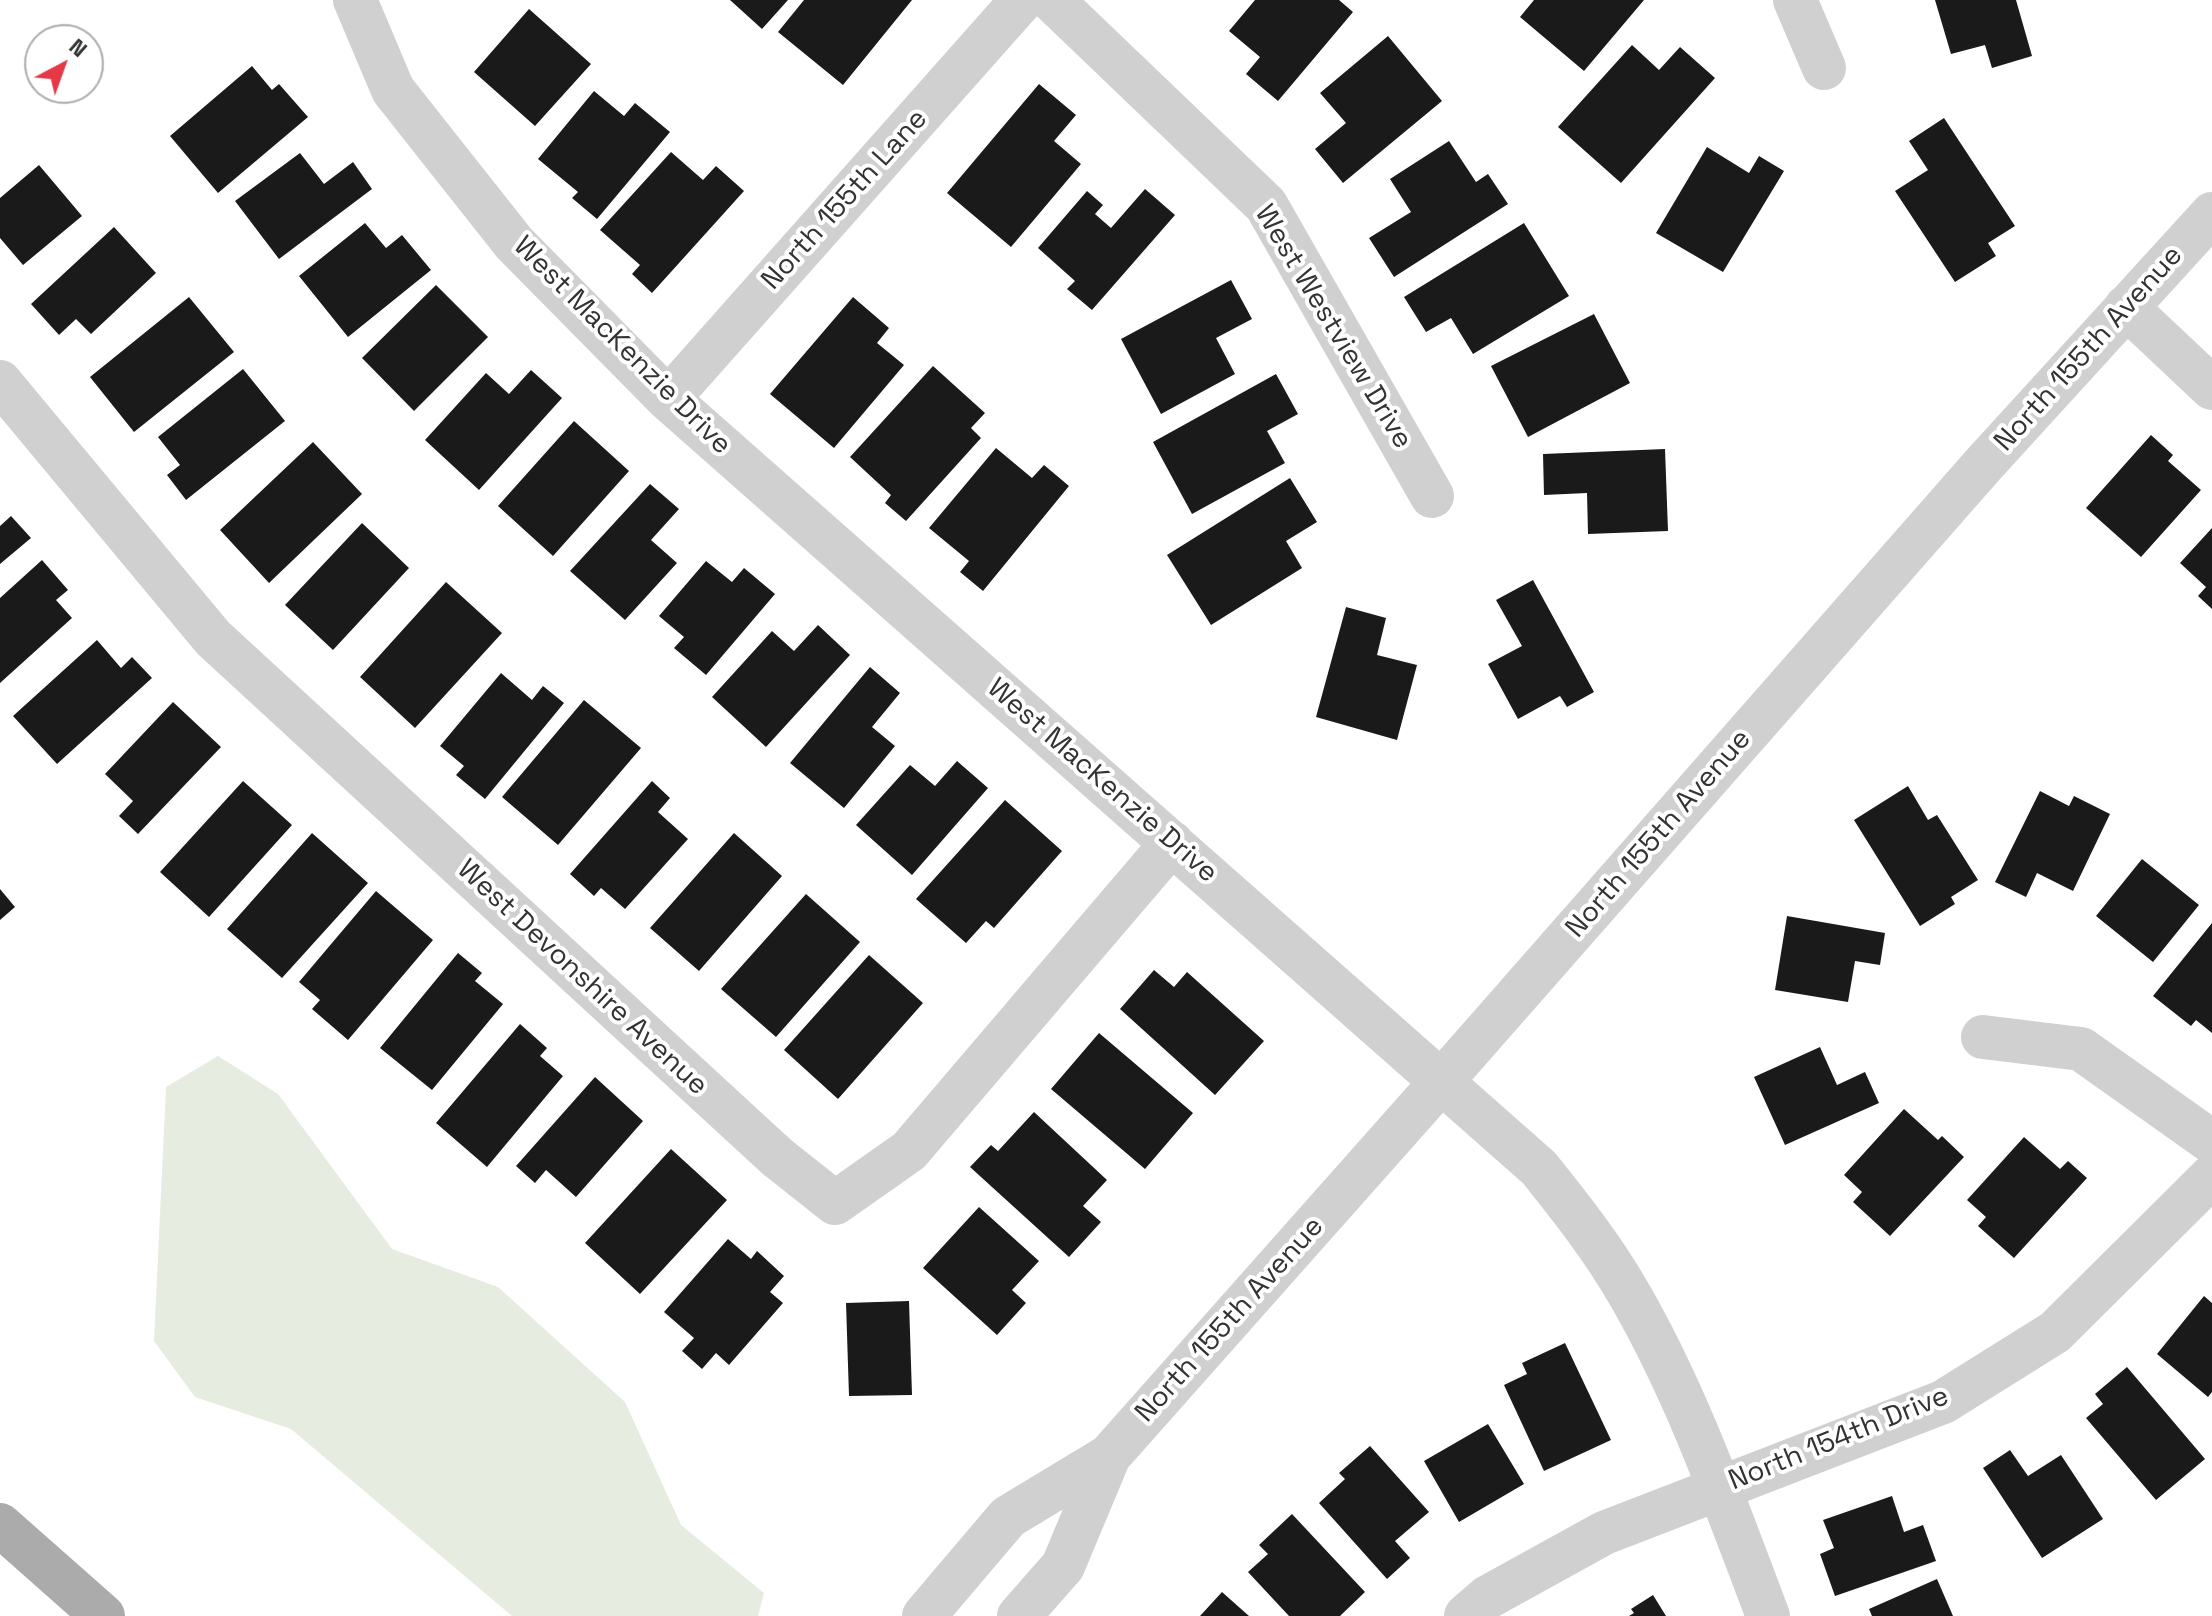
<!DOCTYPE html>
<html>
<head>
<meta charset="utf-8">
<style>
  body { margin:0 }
  #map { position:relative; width:2212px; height:1616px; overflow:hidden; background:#fff; font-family:"Space Grotesk",sans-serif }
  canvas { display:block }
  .north { position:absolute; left:24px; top:24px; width:80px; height:80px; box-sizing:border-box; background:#fff; border:2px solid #adadad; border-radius:50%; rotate:41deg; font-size:22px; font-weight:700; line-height:32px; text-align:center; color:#333 }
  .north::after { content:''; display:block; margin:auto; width:28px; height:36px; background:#e63946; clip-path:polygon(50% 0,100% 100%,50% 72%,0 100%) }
</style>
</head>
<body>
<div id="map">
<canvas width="2212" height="1616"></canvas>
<div class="north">N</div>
</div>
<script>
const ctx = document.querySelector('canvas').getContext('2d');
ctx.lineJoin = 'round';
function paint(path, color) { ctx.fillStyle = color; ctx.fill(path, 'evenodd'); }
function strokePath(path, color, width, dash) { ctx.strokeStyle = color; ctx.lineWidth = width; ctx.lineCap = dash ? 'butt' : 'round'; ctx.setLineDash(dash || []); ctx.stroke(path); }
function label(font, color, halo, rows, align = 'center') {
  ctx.font = font + ' "Space Grotesk",sans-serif'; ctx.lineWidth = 8; ctx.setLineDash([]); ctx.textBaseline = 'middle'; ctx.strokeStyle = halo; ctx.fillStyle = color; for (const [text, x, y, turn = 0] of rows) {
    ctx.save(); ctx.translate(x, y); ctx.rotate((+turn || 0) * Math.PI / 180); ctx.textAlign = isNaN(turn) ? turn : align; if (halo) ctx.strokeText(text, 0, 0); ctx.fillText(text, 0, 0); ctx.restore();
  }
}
const green = new Path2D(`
  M218,1056L278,1094L392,1249L498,1287L625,1402L681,1525L764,1593L758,1616H512L291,1429L195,1397L154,1341L166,1087Z`);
const building = new Path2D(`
  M730,0H788L762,29Z
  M804,0H912L843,85L778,32Z
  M1255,0H1339L1353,12L1278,101L1246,74L1260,57L1229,31Z
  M1534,0H1644L1584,71L1520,17Z
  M1935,0H2016L2032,56L1992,68L1985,45L1951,54Z
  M529,9L591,64L535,126L474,72Z
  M1388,36L1442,101L1343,183L1315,149L1346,123L1320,93Z
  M1632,45L1659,70L1680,47L1715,78L1621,183L1558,127Z
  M252,66L272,90L279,84L308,117L218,193L170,136Z
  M1039,84L1076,115L1054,141L1081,164L1011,247L947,193Z
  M594,91L624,116L635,103L670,132L597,219L572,198L578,192L538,159Z
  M1944,118L2015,226L1988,243L1996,256L1955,282L1895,191L1928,170L1909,141Z
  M1449,141L1476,182L1488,174L1508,204L1394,277L1369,238L1411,212L1390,179Z
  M1707,147L1749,173L1759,156L1784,171L1723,272L1656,233Z
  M671,152L703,180L716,166L744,191L652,293L632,274L640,265L600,230Z
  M300,153L324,184L353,162L372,189L279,259L235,201Z
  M39,165L82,216L23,265L0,238V198Z
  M1145,189L1175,215L1092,310L1067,289L1075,281L1038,248L1087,191L1103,205L1095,214L1111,228Z
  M365,223L386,248L402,235L431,270L348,337L299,276Z
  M1524,223L1569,296L1473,354L1451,318L1426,332L1404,297Z
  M114,227L156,273L91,334L76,319L59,335L31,304Z
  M1231,280L1252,319L1216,338L1235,374L1161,414L1121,339Z
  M436,285L488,337L414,411L362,358Z
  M189,297L234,352L134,432L90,377Z
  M853,297L889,328L877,343L904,365L834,448L770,394Z
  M1594,314L1630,383L1528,437L1491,366Z
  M933,366L985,413L971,428L981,438L906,521L885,503L891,495L850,457Z
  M243,369L285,421L186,500L167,475L180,465L158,437Z
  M531,370L562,398L479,490L425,440L486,373L509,394Z
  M1276,374L1298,414L1267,431L1285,463L1192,514L1153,442Z
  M574,421L629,471L553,556L498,506Z
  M2151,435L2173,455L2168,461L2201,490L2141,557L2086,508Z
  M313,442L362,494L269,583L220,530Z
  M996,448L1032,478L1044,465L1069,486L983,591L960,572L969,561L929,528Z
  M1665,449L1668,531L1588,534L1587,493L1544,495L1543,454Z
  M1290,478L1317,522L1286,541L1302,568L1211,625L1167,555Z
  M650,484L679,509L651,540L677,563L625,620L570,571Z
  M11,516L31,538L0,564V526Z
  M362,523L409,568L333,650L285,605Z
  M2212,528V609L2198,596L2206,587L2180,563Z
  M42,560L68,590L56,600L72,618L0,683V598Z
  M706,561L732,582L744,568L775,594L706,675L674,648L684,637L659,616Z
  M1533,580L1594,692L1567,707L1560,696L1518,719L1488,664L1522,646L1496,600Z
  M446,582L502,633L415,728L360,677Z
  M1346,607L1386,618L1377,655L1417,665L1397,740L1316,717Z
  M818,625L850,655L766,747L712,697L772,631L794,651Z
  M97,640L121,668L132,657L152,678L57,764L13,716Z
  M870,667L900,693L872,727L895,746L844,808L790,763Z
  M501,673L532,700L543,686L564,703L485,799L456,775L464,766L440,746Z
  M584,700L641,748L558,845L502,797Z
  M173,702L221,747L138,834L119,816L133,801L105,774Z
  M957,761L988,788L912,875L856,825L910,765L935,786Z
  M243,781L292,825L209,917L160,872Z
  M652,781L670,798L658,812L688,839L625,909L601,888L594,896L570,874Z
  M1908,786L1928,820L1937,815L1978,880L1951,897L1955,904L1920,926L1854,820Z
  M2040,791L2069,806L2074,796L2110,814L2073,891L2037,873L2026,897L1995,882Z
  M1005,800L1062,851L994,928L986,921L966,943L916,899Z
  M312,833L368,883L282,978L227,929Z
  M734,833L782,876L699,971L650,928Z
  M2142,859L2199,905L2153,962L2096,916Z
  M0,889L15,907L0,920Z
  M376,891L433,940L348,1040L312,1009L320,1000L299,982Z
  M806,894L860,942L776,1037L721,989Z
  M1787,916L1885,933L1880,965L1855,961L1848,1002L1775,990Z
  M2212,923V1033L2196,1020L2191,1026L2153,996Z
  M458,953L482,973L475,981L503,1004L432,1090L380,1048Z
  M869,955L923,1003L838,1099L784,1050Z
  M1154,970L1174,987L1187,972L1264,1041L1215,1095L1120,1009Z
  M520,1024L547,1048L540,1056L563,1076L487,1167L436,1123Z
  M1099,1033L1193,1113L1145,1169L1051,1089Z
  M1820,1047L1837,1085L1865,1072L1879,1103L1785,1145L1754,1077Z
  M595,1077L643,1121L576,1197L546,1170L535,1183L516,1166Z
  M1904,1109L1938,1140L1942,1136L1964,1157L1890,1236L1853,1202L1862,1192L1844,1175Z
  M1034,1112L1107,1180L1083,1206L1101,1222L1069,1257L970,1167L991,1145L998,1151Z
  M2024,1137L2060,1169L2068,1161L2087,1178L2014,1258L1978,1226L1986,1217L1967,1200Z
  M671,1149L727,1200L640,1294L585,1243Z
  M979,1207L1039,1261L1012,1290L1026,1303L997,1335L923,1268Z
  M728,1239L751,1259L757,1251L784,1276L770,1292L783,1303L729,1365L716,1353L702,1369L682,1351L694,1338L664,1312Z
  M2204,1296L2212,1303V1392L2208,1397L2157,1354Z
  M909,1301L912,1395L849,1396L846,1303Z
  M1565,1343L1611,1440L1544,1471L1504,1385L1527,1374L1522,1363Z
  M2127,1367L2205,1459L2156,1500L2086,1418L2103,1404L2095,1394Z
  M1488,1424L1524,1484L1459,1522L1424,1461Z
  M1370,1446L1429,1512L1395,1541L1410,1558L1387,1579L1319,1503L1345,1479L1339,1473Z
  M2010,1450L2028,1476L2061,1455L2103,1519L2042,1558L1983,1468Z
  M1892,1496L1904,1532L1923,1525L1936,1561L1835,1596L1820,1554L1834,1548L1823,1520Z
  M1292,1514L1365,1592L1340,1616H1289L1248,1572L1268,1554L1259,1545Z
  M1937,1579L1953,1616H1872L1869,1609Z
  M1222,1592L1249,1616H1200Z
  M1653,1595L1666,1616H1629L1634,1613L1631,1609Z`);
const minor = new Path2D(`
  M355,0L393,90L514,243L668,399L1539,1168C1571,1208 1602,1247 1628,1292C1687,1393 1726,1506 1768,1616
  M1052,0L1266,205L1432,496
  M1795,0L1824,68
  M2126,307L2212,388
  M0,382L213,638L777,1157L835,1203L909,1151L1172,843
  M668,399L1022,0
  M1983,1037L2081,1049L2212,1142
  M924,1616L1008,1517L1109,1456L1441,1082L1983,465L2212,214
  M1019,1616L1063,1566L1109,1456
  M1466,1616L1488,1597L1604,1533L1943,1402L2055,1332L2212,1176`);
const major = new Path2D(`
  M0,1525L103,1616`);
const streetNames = [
  ["North 155th Lane",845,200,-48],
  ["West Westview Drive",1333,327,59],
  ["West MacKenzie Drive",622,346,45],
  ["North 155th Avenue",2089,349,-48],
  ["West MacKenzie Drive",1102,781,41],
  ["North 155th Avenue",1659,834,-49],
  ["West Devonshire Avenue",582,978,43],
  ["North 155th Avenue",1230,1320,-48],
  ["North 154th Drive",1839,1439,-22]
];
paint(green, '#e6ecdf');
paint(building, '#1a1a1a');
strokePath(minor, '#d0d0d0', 44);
strokePath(major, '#ababab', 44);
label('28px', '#333', '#fff', streetNames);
</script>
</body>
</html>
